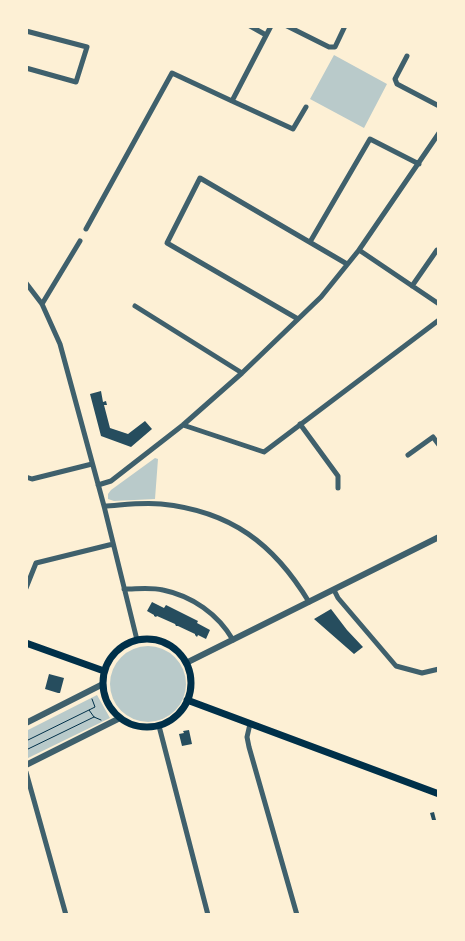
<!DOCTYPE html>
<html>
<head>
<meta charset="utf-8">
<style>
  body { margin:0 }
  #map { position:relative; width:465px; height:941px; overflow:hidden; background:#fdf0d5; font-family:"Golos Text",sans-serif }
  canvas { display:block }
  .frame { position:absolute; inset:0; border:28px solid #fdf0d5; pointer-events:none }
</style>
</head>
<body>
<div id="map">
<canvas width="465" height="941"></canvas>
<div class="frame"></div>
</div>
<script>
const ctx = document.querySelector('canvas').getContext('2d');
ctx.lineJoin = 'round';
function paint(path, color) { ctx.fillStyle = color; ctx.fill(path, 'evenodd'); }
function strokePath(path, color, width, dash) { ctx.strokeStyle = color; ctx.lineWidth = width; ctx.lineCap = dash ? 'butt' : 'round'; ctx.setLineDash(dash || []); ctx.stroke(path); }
const green = new Path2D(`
  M334,55L387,84L364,128L310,99Z
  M155,458L158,459L155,499L114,501L108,499V494L111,490Z
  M110 684a38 38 0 1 1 76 0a38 38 0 1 1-76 0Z
  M97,695L110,718L26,759V731Z`);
const building = new Path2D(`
  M101,391L103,402L106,401L107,405H104L110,428L128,434L145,421L152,429L131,447L101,436L90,394Z
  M152,602L164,608L166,605L198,621L197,623L210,630L206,639L198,635L197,637L195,635V634L178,626H176L175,624L157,616L156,617L154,616V615L147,611Z
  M331,609L347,630L363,647L354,654L314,619Z
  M49,674L64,678L60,693H58L45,689Z
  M189,730L192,744L182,746L179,734L184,733L183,731Z
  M434,812L436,820H432L430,813Z`);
const path = new Path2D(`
  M92,699L95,707L89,710L94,717L101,720
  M26,741L89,710
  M26,750L94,717`);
const minor = new Path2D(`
  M250,26L266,35
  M287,26L329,47H335L345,26
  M26,31L87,47L76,82L26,68
  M407,56L395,79L397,84L439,106
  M232,101L293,129L306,107
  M86,229L172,73L232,101L271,26
  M310,242L370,139L419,164
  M359,250L439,304
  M26,283L42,304L60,344L104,506L137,640
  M412,286L437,250L439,251
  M42,304L80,241
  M135,306L242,373
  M298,319L167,243L200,178L347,264
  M300,424L338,476V488
  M183,425L264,452L439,320
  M408,455L433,437L439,445
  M26,477L32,479L92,464
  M98,485L111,481L183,425L242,373L321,297L359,250L439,133
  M104,506C122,505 143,502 161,504C231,511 274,544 309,602
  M26,588L36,563L113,544
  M124,589C137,589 151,587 163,590C192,596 218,614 233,640
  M334,590L338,598L396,666L422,673L439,669
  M250,724L247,737L249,747L297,915
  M159,726L208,915
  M26,772L66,915`);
const tertiary = new Path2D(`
  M186,663L439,537
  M26,723L103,684
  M26,765L120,718`);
const secondary = new Path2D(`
  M103 683a44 44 0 1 1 88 0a44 44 0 1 1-88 0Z
  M26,643L104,671
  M187,700L439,794`);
paint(green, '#b9caca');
paint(building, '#264d5e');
strokePath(path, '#003049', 1);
strokePath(minor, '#3f606c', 5);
strokePath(tertiary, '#3f606c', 6);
strokePath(secondary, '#003049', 7);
</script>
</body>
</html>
